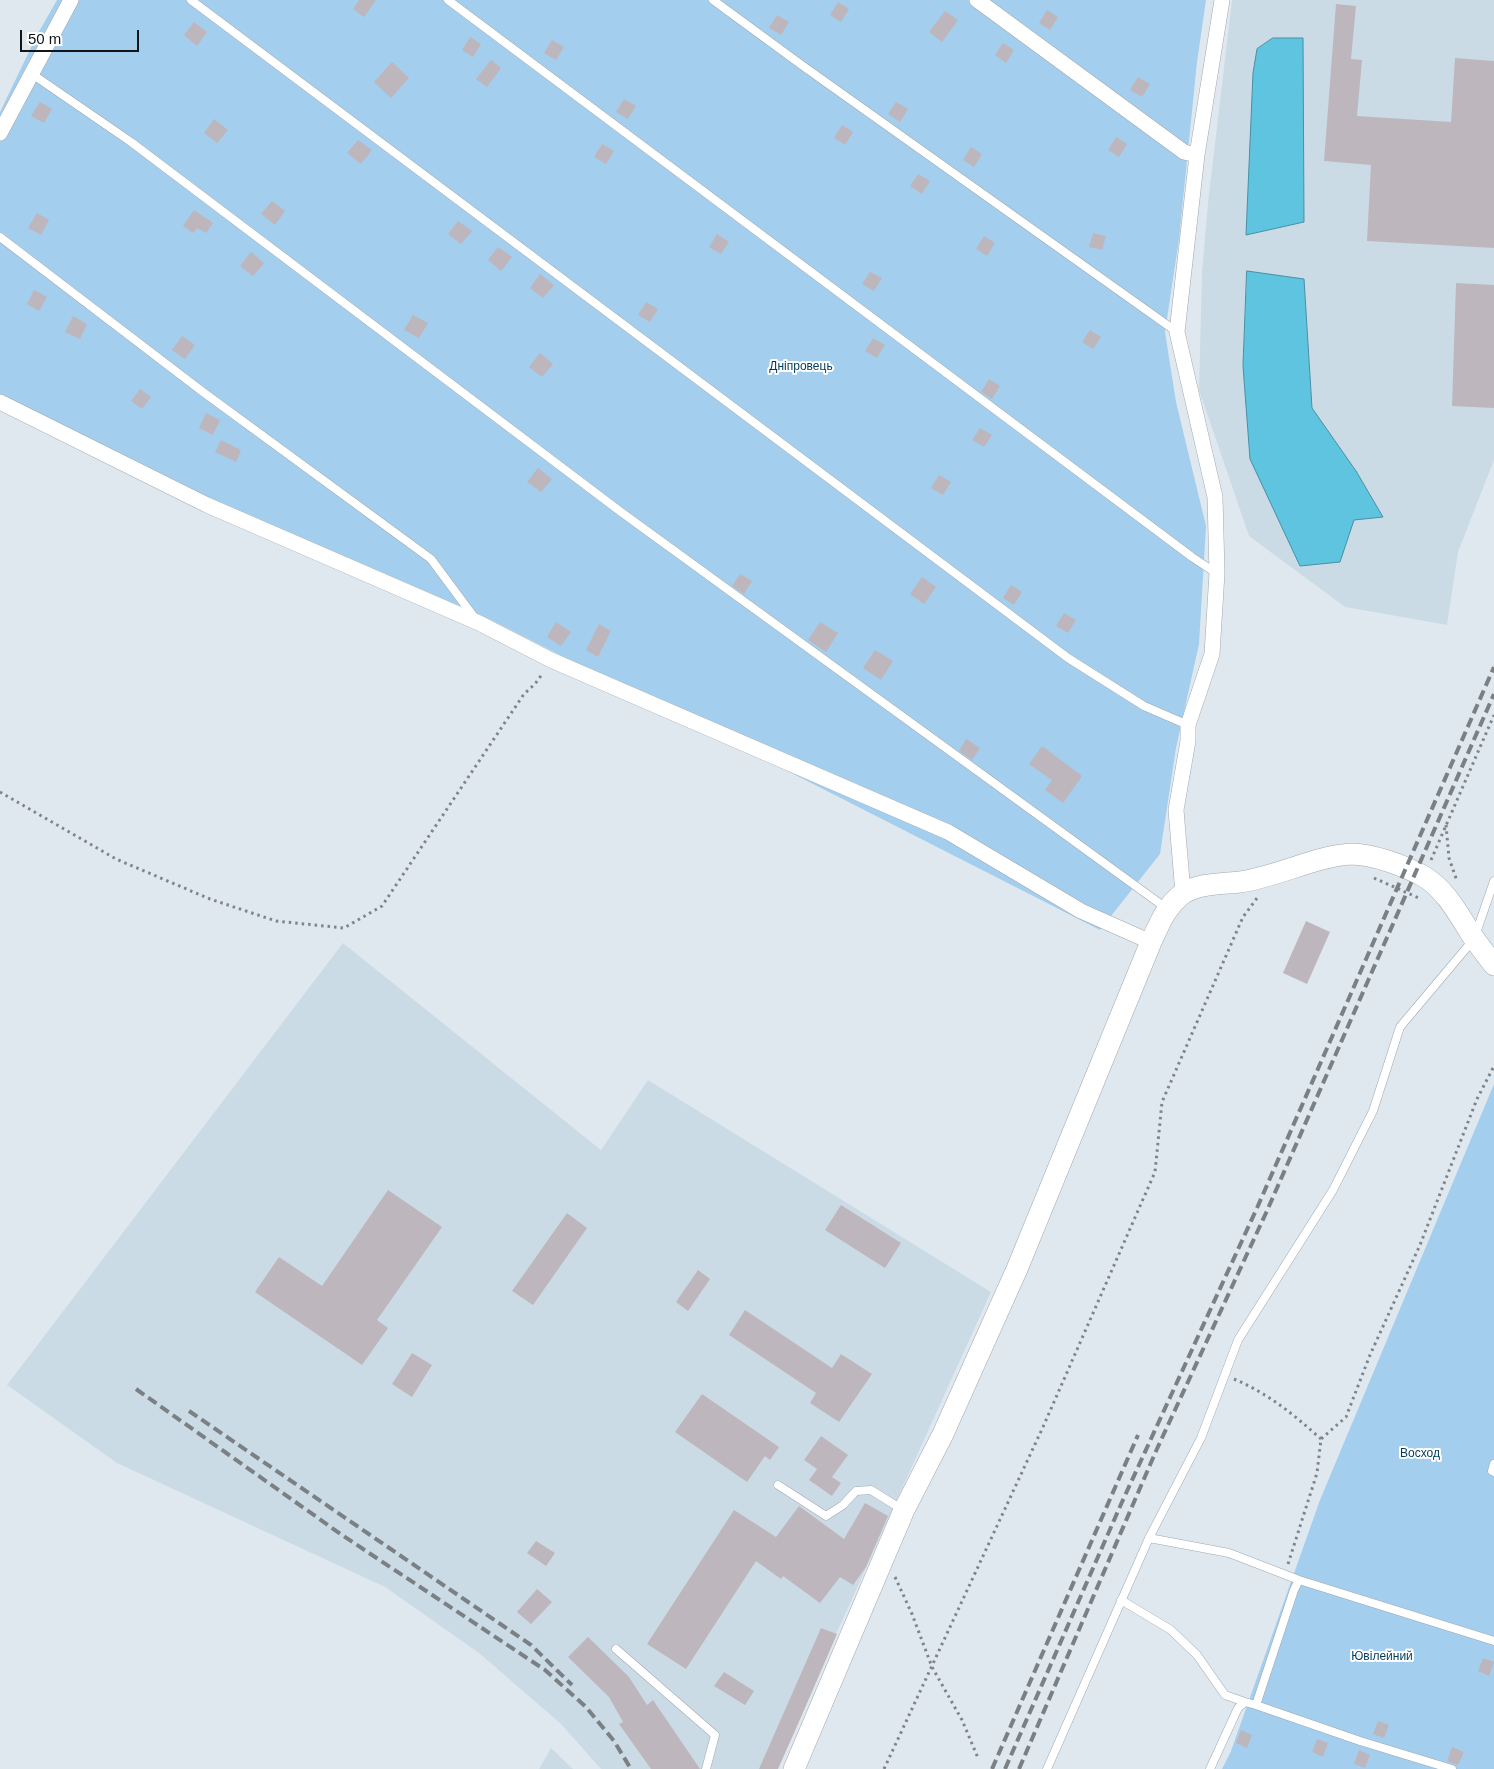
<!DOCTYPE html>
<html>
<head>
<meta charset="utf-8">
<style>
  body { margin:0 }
  #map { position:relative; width:1494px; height:1769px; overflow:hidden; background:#e0e8ef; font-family:Helvetica,sans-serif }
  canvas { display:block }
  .scale { position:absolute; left:20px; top:30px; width:119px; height:22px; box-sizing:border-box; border:2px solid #121517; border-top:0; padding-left:6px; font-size:15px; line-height:18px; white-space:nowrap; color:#121517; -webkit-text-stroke:4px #fff; paint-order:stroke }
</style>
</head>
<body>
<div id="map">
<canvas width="1494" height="1769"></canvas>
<div class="scale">50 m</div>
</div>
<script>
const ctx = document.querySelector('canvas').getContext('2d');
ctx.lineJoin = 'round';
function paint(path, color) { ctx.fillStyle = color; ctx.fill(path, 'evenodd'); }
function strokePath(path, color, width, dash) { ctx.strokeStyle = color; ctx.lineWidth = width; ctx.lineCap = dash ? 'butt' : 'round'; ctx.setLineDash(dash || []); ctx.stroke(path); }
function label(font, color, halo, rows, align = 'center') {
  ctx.font = font + ' Helvetica,sans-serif'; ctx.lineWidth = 4; ctx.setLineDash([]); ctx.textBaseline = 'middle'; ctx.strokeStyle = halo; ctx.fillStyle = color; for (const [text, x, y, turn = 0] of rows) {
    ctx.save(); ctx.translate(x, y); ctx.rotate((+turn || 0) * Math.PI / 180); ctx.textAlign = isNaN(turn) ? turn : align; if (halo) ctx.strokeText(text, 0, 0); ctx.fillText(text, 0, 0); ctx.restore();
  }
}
const built = new Path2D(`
  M1232,0H1494V460L1458,552L1447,625L1345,607L1249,536L1199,390L1202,272L1208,203Z
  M343,943L601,1150L648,1080L991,1292L775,1769H601L561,1724L479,1653L385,1587L117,1463L7,1385Z
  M551,1748L573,1769H539Z`);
const green = new Path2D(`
  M57,0H1206L1197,62L1179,239L1165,332L1176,402L1206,526L1199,644L1176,748L1160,854L1100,930L487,618L194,491L0,394V112L37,35Z
  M1494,1084V1769H1222L1231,1751L1320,1500Z`);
const water = new Path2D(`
  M1273,38H1303L1304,222L1246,235L1253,73L1257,49Z
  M1247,271L1304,279L1312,408L1356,471L1383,517L1354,520L1340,562L1300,566L1250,459L1243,366Z`);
const building = new Path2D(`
  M359,0H376L364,17L353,9Z
  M838,2L849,9L841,22L830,15Z
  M1336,4L1356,6L1351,59L1362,60L1357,116L1451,122L1455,58L1494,61V248L1367,241L1371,165L1324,161Z
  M1047,10L1058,17L1050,30L1039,23Z
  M945,11L958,20L942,42L929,32Z
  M777,15L789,22L781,35L769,28Z
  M194,22L207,32L197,46L184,35Z
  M470,37L481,44L473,57L462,50Z
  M552,40L564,47L556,60L544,53Z
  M1003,43L1014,50L1006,63L995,55Z
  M491,60L501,68L487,87L476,79Z
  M392,62L409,78L391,98L374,82Z
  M1138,77L1150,84L1142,97L1130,90Z
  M624,99L636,106L628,119L616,112Z
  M40,102L52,109L44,123L31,116Z
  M896,102L908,109L900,122L888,114Z
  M214,119L228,130L217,143L204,133Z
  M842,125L853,132L845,145L834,138Z
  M1116,137L1127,144L1119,157L1108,150Z
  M358,140L372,150L361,164L347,153Z
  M602,144L614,151L606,164L594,157Z
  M971,147L982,154L974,167L963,160Z
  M918,174L930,181L922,194L910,186Z
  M272,201L285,211L275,225L261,214Z
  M194,210L213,223L206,233L197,228L193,233L183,226Z
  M37,213L49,220L41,235L28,228Z
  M458,221L472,231L461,244L448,234Z
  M1093,233L1106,236L1102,250L1089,247Z
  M717,234L729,242L721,254L709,247Z
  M984,236L995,243L987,256L976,249Z
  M498,247L512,257L501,271L488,260Z
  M251,252L264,263L253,276L240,266Z
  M870,272L882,278L874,291L862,284Z
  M540,274L554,285L543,298L530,288Z
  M1456,283L1494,285V408L1452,406Z
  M34,290L47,297L39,311L27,304Z
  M646,302L658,309L650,322L638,315Z
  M413,315L428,323L419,338L404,330Z
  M73,316L87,324L80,339L65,332Z
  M1090,330L1101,337L1093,349L1082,342Z
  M182,336L195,345L185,359L172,350Z
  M873,338L885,345L877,358L865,351Z
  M540,353L553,364L542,377L529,367Z
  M989,379L1000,386L992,399L981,392Z
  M140,389L151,397L142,409L131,401Z
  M206,413L220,420L213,435L199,428Z
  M980,428L992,435L984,447L972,440Z
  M221,440L241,450L236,462L215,452Z
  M538,468L552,479L541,492L527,482Z
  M939,475L951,482L943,495L931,488Z
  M740,574L752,581L744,594L732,586Z
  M922,577L936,587L924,604L910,594Z
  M1011,585L1022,592L1014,605L1003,598Z
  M1064,613L1076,620L1068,633L1056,626Z
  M556,622L571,632L561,646L547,637Z
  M820,622L838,633L826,652L808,640Z
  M599,624L611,631L598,657L586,650Z
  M875,650L893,661L881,680L863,668Z
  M966,739L980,748L972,760L959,751Z
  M1042,746L1082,776L1063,803L1045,790L1052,780L1029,764Z
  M1306,921L1330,932L1307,984L1283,973Z
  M388,1190L442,1227L377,1320L388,1328L362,1365L255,1292L279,1257L322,1286Z
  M841,1205L901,1243L885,1268L825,1230Z
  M567,1213L587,1228L533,1305L512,1291Z
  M698,1270L710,1279L688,1311L676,1302Z
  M745,1310L832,1368L841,1354L872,1374L839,1422L810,1403L816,1393L729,1335Z
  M412,1353L432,1365L412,1397L392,1384Z
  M702,1394L779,1447L770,1460L765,1456L747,1482L675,1432Z
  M821,1436L848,1455L832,1477L841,1483L832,1496L809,1480L817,1469L804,1460Z
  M865,1503L888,1516L866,1567L853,1585L840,1577L820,1603L783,1576L781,1579L756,1561L686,1669L647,1644L734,1510L776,1537L799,1506L844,1539Z
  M536,1541L555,1553L546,1566L527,1553Z
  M537,1589L552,1602L531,1624L517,1612Z
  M821,1628L837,1634L798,1724L778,1769H759Z
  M588,1637L629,1677L647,1705L653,1700L700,1769H651L619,1724L623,1722L609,1697L568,1657Z
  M1483,1658L1494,1662L1489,1676L1478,1671Z
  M724,1672L754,1691L745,1705L714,1686Z
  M1378,1721L1389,1725L1384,1738L1373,1734Z
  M1241,1730L1252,1735L1247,1748L1236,1743Z
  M1317,1739L1328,1743L1323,1757L1312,1752Z
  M1452,1747L1464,1752L1458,1765L1447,1761Z
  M1359,1750L1370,1755L1365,1768L1354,1764Z`);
const path = new Path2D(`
  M0,792L116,859L210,899L276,921L344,928L382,906L524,694L535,684L543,673
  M1446,825L1449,858L1457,881
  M1431,860L1494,715
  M1374,878L1421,899
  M1234,1379C1269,1394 1293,1414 1321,1439
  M1288,1564L1317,1473L1321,1439L1346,1417L1370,1355L1420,1245L1477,1099L1494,1066
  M895,1577L912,1614L932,1667L962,1720L978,1758
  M884,1769L1043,1427L1155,1172L1162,1102L1243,917L1257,898`);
const lane = new Path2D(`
  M191,0L1068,658L1144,706L1188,725
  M448,0L1192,557L1216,573
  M713,0L803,66L1177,332
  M32,74L131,142L621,512L1166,908
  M0,237L203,392L431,559L474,617
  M1494,1464L1492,1471L1494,1472
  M778,1485L826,1516L843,1505L856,1491L871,1490L903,1510
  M1149,1538L1229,1553L1299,1580L1494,1641
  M1121,1600L1171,1630L1197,1655L1225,1695L1245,1702
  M616,1649L715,1735L706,1769
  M1256,1705L1360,1741L1452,1769
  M1047,1769L1149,1538L1201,1438L1238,1340L1333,1190L1373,1111L1400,1027L1474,939L1494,881
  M1210,1769L1238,1708L1245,1702L1256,1705L1294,1590L1299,1580`);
const street = new Path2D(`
  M977,0L1184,152L1197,155
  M0,133L71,0
  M0,402L207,505L479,623L551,660L948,832L1081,911L1151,942
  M1183,893L1176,810L1188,741V725L1212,654L1217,573L1215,497L1177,332L1197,155L1222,0`);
const secondary = new Path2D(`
  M794,1769L904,1510L943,1434L1017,1269L1151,942C1160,923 1165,908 1181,895C1196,883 1222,884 1240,882C1276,877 1316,856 1351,854C1373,854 1405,866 1423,876C1446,889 1460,917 1473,937C1480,947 1487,956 1494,965`);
const rail = new Path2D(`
  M136,1389L342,1535L545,1670L586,1707L614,1741L631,1769
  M189,1411L531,1645L572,1685
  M992,1769L1138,1435
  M1005,1769L1122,1502L1257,1208L1494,667
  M1019,1769L1156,1451L1266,1213L1494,694`);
const parkNames = [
  ["Дніпровець",801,367],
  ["Восход",1420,1454],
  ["Ювілейний",1382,1657]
];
paint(built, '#cbdbe6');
paint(green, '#a4ceed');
paint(water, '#5fc4df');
strokePath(water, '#4890a3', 1);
paint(building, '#beb6bd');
strokePath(lane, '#a0a8af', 9);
strokePath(street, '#a0a8af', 16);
strokePath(secondary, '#a0a8af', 22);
strokePath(path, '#7e8489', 3, [2.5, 4]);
strokePath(lane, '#fff', 8);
strokePath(street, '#fff', 15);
strokePath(secondary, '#fff', 21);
strokePath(rail, '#7b8085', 4, [10, 5]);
label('12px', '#003b5c', '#fff', parkNames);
</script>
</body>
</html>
